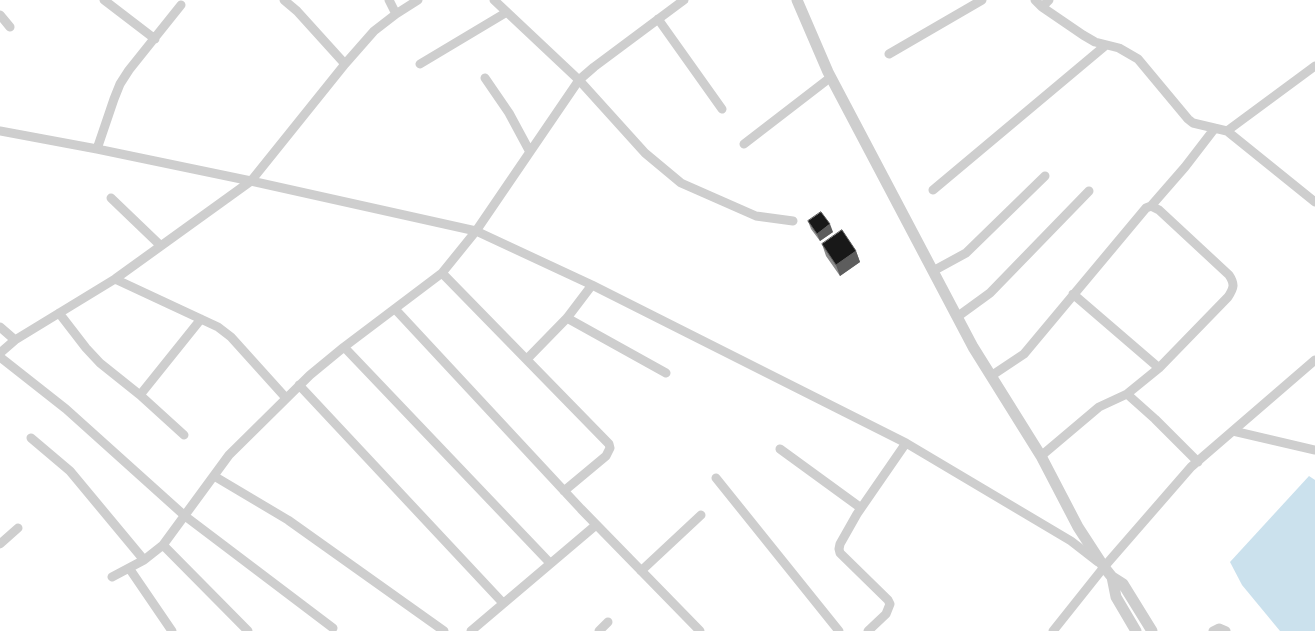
<!DOCTYPE html>
<html>
<head>
<meta charset="utf-8">
<style>
  body { margin:0 }
  canvas { display:block; background:#fff }
</style>
</head>
<body>
<canvas width="1315" height="631"></canvas>
<script>
const ctx = document.querySelector('canvas').getContext('2d');
ctx.lineJoin = 'round';
function paint(path, color) { ctx.fillStyle = color; ctx.fill(path, 'evenodd'); }
function strokePath(path, color, width, dash) { ctx.strokeStyle = color; ctx.lineWidth = width; ctx.lineCap = dash ? 'butt' : 'round'; ctx.setLineDash(dash || []); ctx.stroke(path); }
const water = new Path2D(`
  M1309,476L1315,480V631H1280L1242,585L1230,562Z`);
const minor = new Path2D(`
  M104,0L155,39
  M284,0L297,11L345,64
  M389,0L396,14
  M494,0L579,80L645,153L681,183L756,216L793,221
  M1035,0L1042,7L1049,0
  M1042,7L1083,35L1095,42L1119,48L1138,59L1188,119L1193,123L1227,131L1315,202
  M0,15L10,27
  M658,19L722,109
  M889,54L982,0
  M420,64L507,12
  M485,78L509,113L530,152
  M0,131L97,149L251,181L476,231L592,285L906,443L1071,541L1098,562
  M1227,131L1315,66
  M744,144L831,77
  M97,149L114,99L120,84L129,70L181,5
  M933,190L1106,45
  M111,198L161,246
  M1151,206L1185,167L1215,128
  M933,271L966,253L1045,176
  M442,273L609,444L610,448L606,456L564,491
  M115,279L218,327L231,337L286,398
  M1073,294L1159,368
  M395,309L581,509L700,631
  M59,313L86,348L100,363L140,395L184,435
  M957,317L990,293L1089,191
  M567,318L666,373
  M0,327L15,340
  M344,347L550,563
  M0,353L15,340L115,279L251,181L345,64L374,31L396,14L418,0
  M0,357L66,409L185,516L333,628
  M527,359L567,318L592,285
  M991,376L1024,354L1146,208L1151,206L1159,210L1229,275C1235,284 1234,288 1228,297L1159,368L1127,394L1099,407L1041,456
  M299,385L503,603
  M1127,394L1155,419L1198,462
  M140,395L201,319
  M1233,431L1315,450
  M31,438L70,471L144,560
  M780,449L861,508
  M214,476L288,520L444,631
  M716,478L839,631
  M0,544L18,528
  M163,545L248,631
  M129,568L172,631
  M641,571L701,515
  M112,577L144,560L163,545L229,455L310,375L344,347L442,273L476,231L579,80L594,67L684,0
  M471,631L596,525
  M599,631L608,622
  M868,631L886,614L890,604L888,600L840,553L839,549L840,544L857,514L906,443
  M1053,631L1104,567L1191,467L1315,360
  M1213,631L1219,628L1226,631`);
const tertiary = new Path2D(`
  M797,0L828,72L973,347L1041,456L1078,527L1104,567L1112,577L1123,584L1152,631
  M1112,577L1116,597L1136,631`);
const wall = new Path2D(`
  M808,221L833,232L820,241L811,229Z
  M822,244L856,251L860,262L840,276L826,256Z`);
const shadedWall = new Path2D(`
  M830,224L833,232L820,241L817,234Z
  M856,251L860,262L840,276L836,265Z`);
const building = new Path2D(`
  M821,212L830,224L817,234L808,221Z
  M842,230L856,251L836,265L822,244Z`);
paint(water, '#cbe1ed');
strokePath(minor, '#cecece', 9);
strokePath(tertiary, '#cecece', 11);
paint(wall, '#8c8c8c');
paint(shadedWall, '#5d5d5d');
paint(building, '#181818');
strokePath(building, '#5d5d5d', 1);
</script>
</body>
</html>
